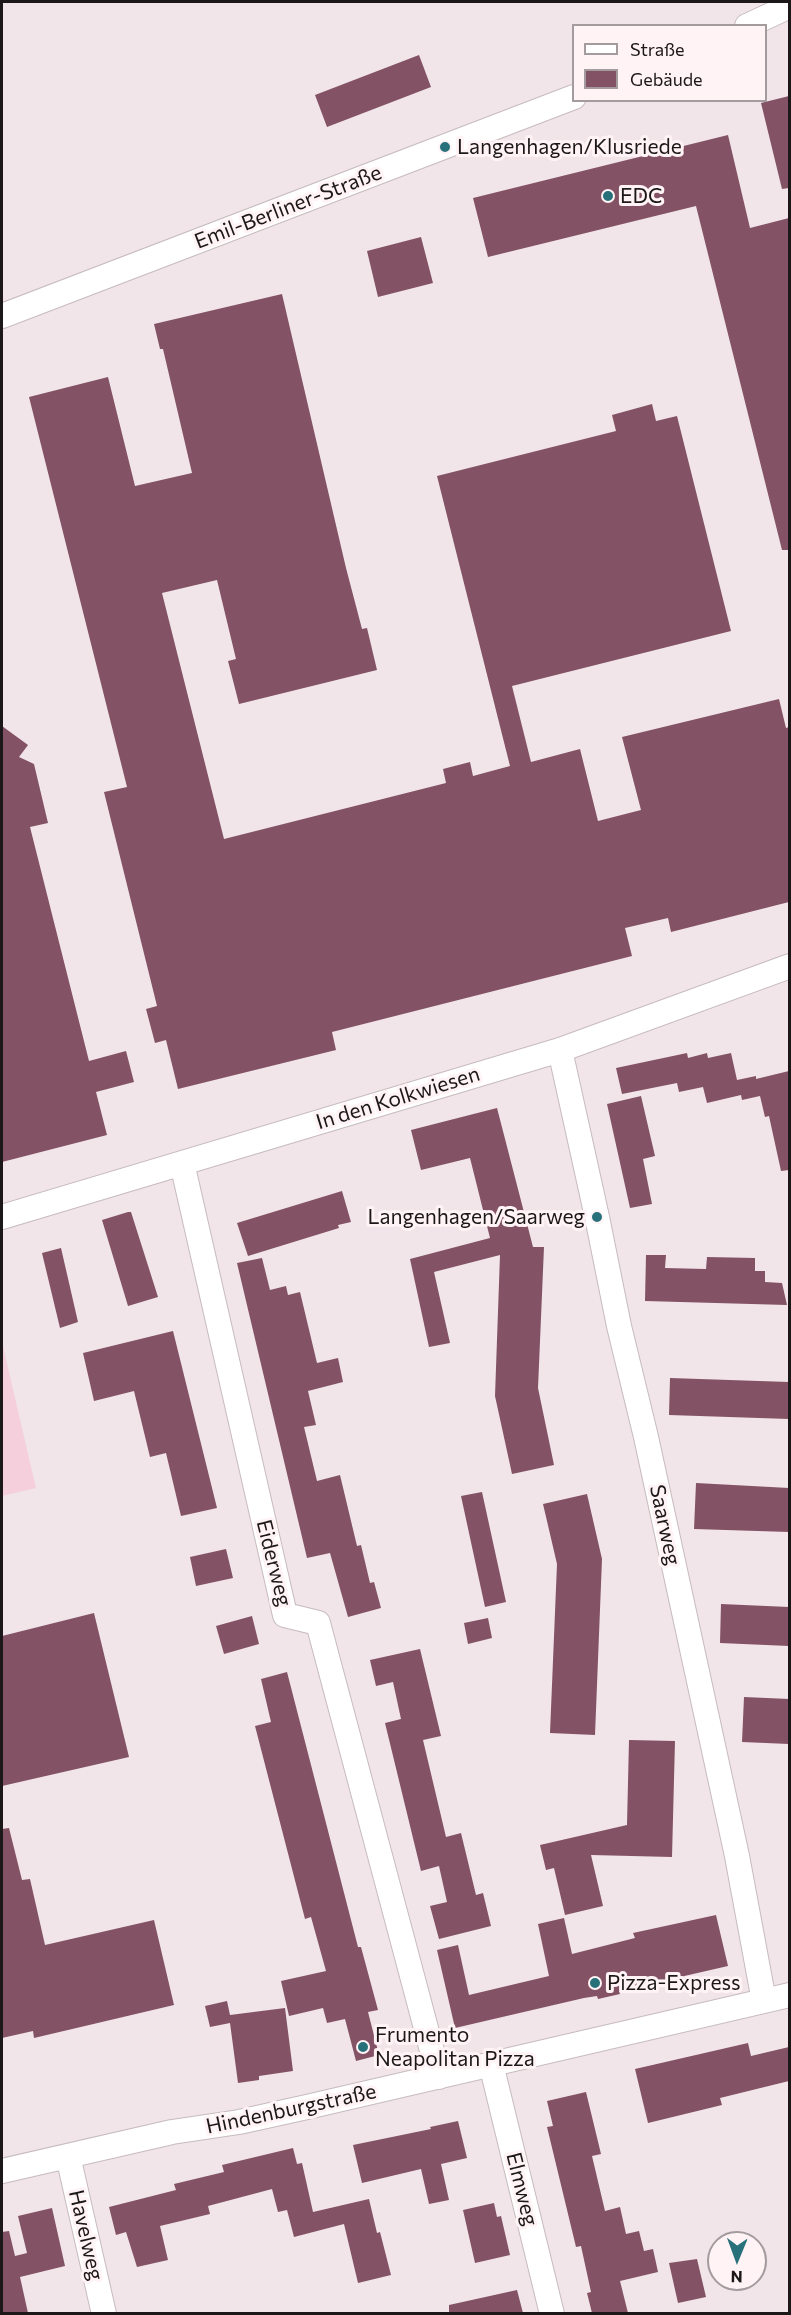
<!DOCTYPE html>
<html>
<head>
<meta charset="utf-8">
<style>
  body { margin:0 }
  #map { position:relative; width:791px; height:2315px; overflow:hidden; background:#f1e5e9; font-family:Commissioner,sans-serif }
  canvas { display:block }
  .frame { position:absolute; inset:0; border:3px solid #1c1819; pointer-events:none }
  .legend { position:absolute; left:572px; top:24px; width:195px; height:78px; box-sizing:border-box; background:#fff3f6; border:2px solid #a49b9e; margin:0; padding:8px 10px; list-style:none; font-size:18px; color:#1c1819 }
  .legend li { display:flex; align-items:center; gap:12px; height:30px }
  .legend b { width:30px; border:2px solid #a49b9e }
  .north { position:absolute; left:707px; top:2231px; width:60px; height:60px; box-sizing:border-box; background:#fff3f6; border:2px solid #a49b9e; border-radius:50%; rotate:181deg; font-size:16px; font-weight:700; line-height:24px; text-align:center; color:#1c1819 }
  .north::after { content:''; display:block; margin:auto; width:21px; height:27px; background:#28717a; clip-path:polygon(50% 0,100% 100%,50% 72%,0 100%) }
</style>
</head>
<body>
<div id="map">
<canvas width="791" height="2315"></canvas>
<div class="frame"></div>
<ul class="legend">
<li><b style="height:8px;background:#fff"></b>Straße</li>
<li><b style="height:16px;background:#835264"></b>Gebäude</li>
</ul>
<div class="north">N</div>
</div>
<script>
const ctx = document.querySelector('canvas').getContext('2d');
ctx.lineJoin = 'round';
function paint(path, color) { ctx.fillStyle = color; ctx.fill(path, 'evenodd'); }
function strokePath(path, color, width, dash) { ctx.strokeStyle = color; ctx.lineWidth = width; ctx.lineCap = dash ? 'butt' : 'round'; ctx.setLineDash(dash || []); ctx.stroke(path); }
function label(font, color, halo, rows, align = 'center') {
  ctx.font = font + ' Commissioner,sans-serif'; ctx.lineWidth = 6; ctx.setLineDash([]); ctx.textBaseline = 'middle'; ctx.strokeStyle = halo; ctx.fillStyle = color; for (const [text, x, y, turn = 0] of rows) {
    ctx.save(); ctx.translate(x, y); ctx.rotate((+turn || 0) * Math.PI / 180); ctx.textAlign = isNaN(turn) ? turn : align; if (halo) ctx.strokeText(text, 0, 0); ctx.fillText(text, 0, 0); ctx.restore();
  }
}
const green = new Path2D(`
  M2,1342L36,1488L2,1496Z`);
const building = new Path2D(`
  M419,55L431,87L327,127L315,95Z
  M789,96V188L782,189L761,103Z
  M728,135L750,228L789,218V550H782L696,206L488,257L473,198Z
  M421,237L433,283L378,297L367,251Z
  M282,294L346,568L362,629L367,628L377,670L239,704L228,661L236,659L217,580L162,593L224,839L446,783L443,769L470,762L473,776L510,766L437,476L616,431L612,415L652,404L656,421L677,416L731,631L512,686L531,762L580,749L598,821L641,810L622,737L779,699L786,728L789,727V902L671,932L668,918L625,928L632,956L332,1032L336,1050L178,1089L166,1040L155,1043L146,1009L157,1006L104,792L127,787L29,397L108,377L135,486L192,473L163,349H160L154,324Z
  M2,726L28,745L19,757L34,764L48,823L30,827L89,1061L126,1051L134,1082L96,1092L107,1135L2,1162Z
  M687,1053L688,1058L707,1053L708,1058L731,1053L737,1080L756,1076V1079L789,1071V1170L781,1171L769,1116L765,1117L760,1096L742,1100L741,1095L707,1103L703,1087L679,1092L677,1083L622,1094L616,1068Z
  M641,1096L655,1156L643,1159L652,1204L630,1208L607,1104Z
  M497,1108L533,1247H544L538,1388L554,1465L512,1474L495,1396L500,1255L434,1272L450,1343L429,1347L410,1259L490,1238L470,1158L421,1170L411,1130Z
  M342,1191L351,1222L338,1225L339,1228L248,1256L237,1223Z
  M128,1212H131L158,1297L128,1306L102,1220Z
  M61,1248L78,1322L60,1328L42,1253Z
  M646,1255H666L665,1268L706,1269L707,1257L755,1258V1271H765V1282L782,1283L787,1305L645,1301Z
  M262,1258L270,1290L286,1286L288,1295L300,1292L317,1363L338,1358L343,1382L308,1391L316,1425L304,1427L317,1481L340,1475L357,1546L361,1545L370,1583L374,1582L381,1608L348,1617L330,1553L307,1558L237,1263Z
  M173,1331L217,1508L181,1516L166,1453L150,1457L134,1391L94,1401L83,1353Z
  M670,1378L789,1382V1419L669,1415Z
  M696,1483L789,1488V1532L694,1529Z
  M482,1492L506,1602L485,1607L461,1496Z
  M587,1494L602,1559L595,1735L550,1733L557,1564L543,1504Z
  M226,1549L233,1578L196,1586L190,1557Z
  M721,1604L789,1607V1646L720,1643Z
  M94,1613L129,1757L2,1786V1636Z
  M252,1616L259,1644L224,1654L216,1626Z
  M488,1618L492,1638L468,1644L464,1623Z
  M420,1649L441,1736L423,1740L446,1837L461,1833L476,1895L483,1893L491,1926L439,1939L430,1906L447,1902L439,1866L421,1871L385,1723L401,1719L393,1682L376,1686L370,1660Z
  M287,1672L358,1947H361L378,2010L368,2012L379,2055L356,2061L345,2019L327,2023L323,2008L289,2016L281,1981L326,1971L311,1917L305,1919L255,1726L271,1722L261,1679Z
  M744,1697L789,1699V1744L742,1742Z
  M629,1740L675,1741L672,1857L591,1855L603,1906L565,1915L554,1868L546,1870L540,1845L627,1825Z
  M9,1828L22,1880L30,1879L45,1945L154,1920L174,2005L34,2038L33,2031L2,2038V1829Z
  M716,1915L728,1966L619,1991L620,1994L598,1999L597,1996L584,1998L455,2028L437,1950L458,1945L469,1995L549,1976L538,1924L564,1918L572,1954L635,1938L633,1933Z
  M227,2001L230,2015L285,2008L293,2071L259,2076V2080L238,2083L230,2023L210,2027L205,2006Z
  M748,2043L751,2056L789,2047V2081L720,2098L722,2105L648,2123L635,2069Z
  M586,2092L601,2154L592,2156L605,2211L620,2207L626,2234L639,2231L644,2251L653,2249L658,2272L620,2281L628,2313H592L587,2293L591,2292L581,2246L576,2247L547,2127L553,2126L547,2101Z
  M458,2121L467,2158L441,2164L449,2200L429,2204L421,2169L362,2183L353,2145L431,2129L430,2127Z
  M293,2148L297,2164L302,2163L313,2212L369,2199L377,2233L380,2232L391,2275L358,2283L344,2224L294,2237L287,2210L278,2212L272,2189L208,2206L210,2214L160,2226L168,2260L137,2267L126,2232L116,2235L109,2207L176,2190L174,2184L224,2172L222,2165Z
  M494,2203L497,2217L501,2216L510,2255L475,2263L463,2210Z
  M52,2208L65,2266L20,2277L28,2313H2V2232L9,2231L15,2256L27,2253L18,2216Z
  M697,2259L706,2297L678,2303L669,2263Z
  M517,2290L523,2313H449V2305Z`);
const minor = new Path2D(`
  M747,26L790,6
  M2,316L574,97
  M560,1050L597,1217L619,1326L646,1437L737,1856L764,2001
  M182,1163L285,1615L318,1623L439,2077
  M2,1217L560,1050L790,966
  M491,2064L552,2314
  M68,2156L104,2314
  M2,2171L172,2132L239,2122L307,2107L790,1995`);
const markers = [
  [445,147,6,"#28717a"],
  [608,196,6,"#28717a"],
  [597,1217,6,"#28717a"],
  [595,1983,6,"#28717a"],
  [363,2047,6,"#28717a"]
];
const poiNames = [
  ["Langenhagen/Klusriede",457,147],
  ["EDC",620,196],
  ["Langenhagen/Saarweg",585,1217,"right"],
  ["Pizza-Express",607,1983],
  ["Frumento",375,2035],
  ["Neapolitan Pizza",375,2059]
];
const streetNames = [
  ["Emil-Berliner-Straße",288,207,-21],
  ["In den Kolkwiesen",398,1098,-17],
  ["Saarweg",665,1525,78],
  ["Eiderweg",274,1563,76],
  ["Hindenburgstraße",291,2109,-12],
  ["Elmweg",522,2189,76],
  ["Havelweg",86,2235,77]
];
paint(green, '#f5d0dc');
paint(building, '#835264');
strokePath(minor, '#c7bbbf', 26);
strokePath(minor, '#fff', 24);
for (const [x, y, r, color] of markers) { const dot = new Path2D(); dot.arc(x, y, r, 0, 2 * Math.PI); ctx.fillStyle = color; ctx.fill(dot); strokePath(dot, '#fff3f6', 2); }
label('21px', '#1c1819', '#fff3f6', poiNames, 'left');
label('21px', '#1c1819', '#fff3f6', streetNames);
</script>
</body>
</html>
